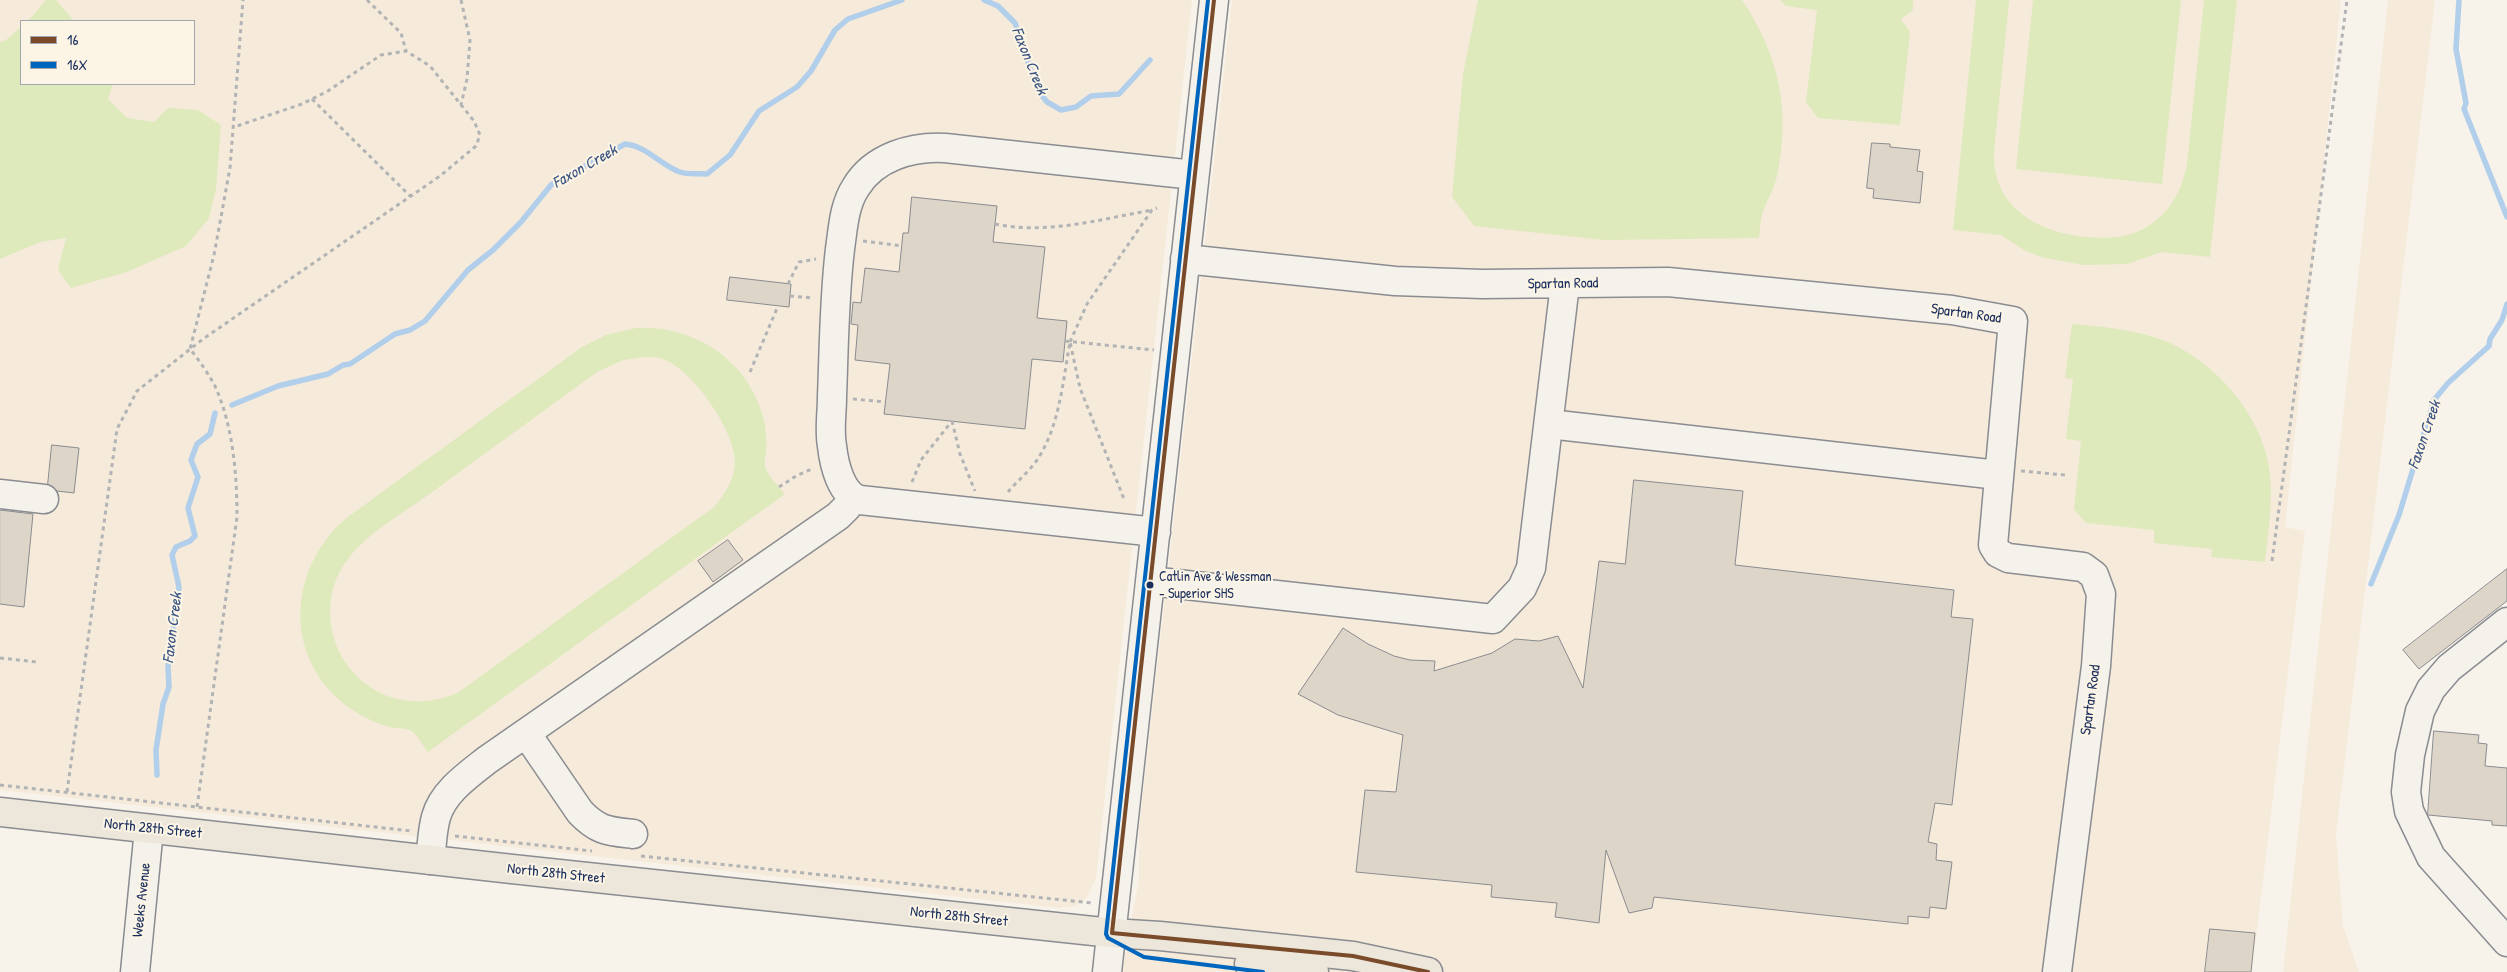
<!DOCTYPE html>
<html>
<head>
<meta charset="utf-8">
<style>
  body { margin:0 }
  #map { position:relative; width:2507px; height:972px; overflow:hidden; background:#f7f3ea; font-family:"Patrick Hand",sans-serif }
  canvas { display:block }
  .legend { position:absolute; left:20px; top:20px; width:175px; height:65px; box-sizing:border-box; background:#fcf5e5; border:1px solid #a2a6af; margin:0; padding:6px 9px; list-style:none; font-size:15px; color:#1b2f5e }
  .legend li { display:flex; align-items:center; gap:10px; height:25px }
  .legend b { width:25px; border:1px solid #a2a6af }
</style>
</head>
<body>
<div id="map">
<canvas width="2507" height="972"></canvas>
<ul class="legend">
<li><b style="height:6px;background:#7a4b2a"></b>16</li>
<li><b style="height:6px;background:#0065bd"></b>16X</li>
</ul>
</div>
<script>
const ctx = document.querySelector('canvas').getContext('2d');
ctx.lineJoin = 'round';
function paint(path, color) { ctx.fillStyle = color; ctx.fill(path, 'evenodd'); }
function strokePath(path, color, width, dash) { ctx.strokeStyle = color; ctx.lineWidth = width; ctx.lineCap = dash ? 'butt' : 'round'; ctx.setLineDash(dash || []); ctx.stroke(path); }
function label(font, color, halo, rows, align = 'center') {
  ctx.font = font + ' "Patrick Hand",sans-serif'; ctx.lineWidth = 4; ctx.setLineDash([]); ctx.textBaseline = 'middle'; ctx.strokeStyle = halo; ctx.fillStyle = color; for (const [text, x, y, turn = 0] of rows) {
    ctx.save(); ctx.translate(x, y); ctx.rotate((+turn || 0) * Math.PI / 180); ctx.textAlign = isNaN(turn) ? turn : align; if (halo) ctx.strokeText(text, 0, 0); ctx.fillText(text, 0, 0); ctx.restore();
  }
}
const built = new Path2D(`
  M0,0H1192L1096,878L1087,897L1076,906L1059,908L0,790ZM21,21H194V84H21Z
  M1232,0H2341L2285,527L2305,531L2252,972H1122L1139,879V829Z
  M2388,0H2435L2336,835L2343,926L2359,972H2283Z`);
const green = new Path2D(`
  M46,0H56L74,21H28Z
  M1478,0H1742C1779,55 1791,110 1777,176C1774,190 1766,201 1762,215C1760,222 1760,230 1759,238L1604,240L1474,226L1452,197L1463,74Z
  M1780,0H1913V10L1901,19L1910,32L1900,125L1818,118L1806,102L1817,10L1786,6Z
  M1976,0H2009L1994,152C1992,207 2037,232 2086,237C2105,239 2128,238 2145,228C2170,214 2182,190 2187,164L2204,0H2237L2210,257L2161,252L2127,264L2083,265L2041,257L2024,250L2001,235L1953,230Z
  M2033,0H2181L2162,184L2016,169Z
  M21,27V84H113L108,99L127,118L154,122L168,108L198,110L221,125L216,189L209,218L186,246L127,272L71,288L58,270L66,238L40,242L0,259V42L6,40Z
  M2072,324C2103,327 2135,329 2165,341C2217,362 2264,418 2270,474C2273,503 2268,533 2265,562L2211,557L2212,549L2154,543V530L2086,523L2074,509L2081,441L2066,439L2073,379L2065,378Z
  M636,328C694,325 748,360 763,417C766,428 767,440 766,451C766,455 764,462 765,466C767,475 779,487 785,494L428,752C423,746 418,736 412,731C407,728 395,728 389,727C376,723 363,717 351,709C283,661 286,572 345,519L582,347L606,335ZM645,357C650,357 656,357 660,358C691,366 736,432 735,463C735,479 724,495 714,507L459,692C429,706 393,705 366,684C327,655 318,597 348,559C367,533 402,514 428,495C484,454 541,413 597,372L623,360Z`);
const stream = new Path2D(`
  M984,0L998,6L1015,23L1037,89L1047,102L1061,110L1076,107L1091,96L1119,94L1150,60
  M2459,0L2456,49L2466,103L2464,109L2507,217
  M232,405L278,386L328,374L343,365L350,364L395,334L410,330L425,321L468,270L493,250L521,222L551,185L625,144C647,146 660,165 680,172C688,175 699,173 707,174L730,155L759,111L797,87L811,71L835,30L848,19L902,0
  M2371,584L2399,515L2434,400L2448,383L2489,346L2490,339L2502,320L2507,304
  M157,775L156,750L163,704L169,687L168,667L179,587L172,555L176,547L190,541L195,536L188,508L198,477L191,460L197,444L210,434L215,413`);
const building = new Path2D(`
  M1872,143L1890,144V147L1920,150L1917,171L1923,172L1920,203L1873,198L1874,189L1867,188Z
  M912,197L997,206L993,242L1045,247L1037,318L1067,321L1063,362L1032,359L1025,429L884,414L890,364L855,360L858,325L851,324L853,302L861,303L865,268L899,272L903,233H908Z
  M730,277L791,284L789,307L727,300Z
  M52,445L79,448L74,493L57,491L48,484Z
  M1634,480L1743,491L1735,565L1954,590L1951,617L1973,619L1952,805L1935,803L1928,842L1937,844L1936,860L1952,862L1946,909L1930,907L1929,918L1908,916V924L1654,897L1652,908L1629,913L1606,850L1599,923L1555,917L1557,903L1491,897L1492,885L1356,872L1365,790L1396,792L1403,735L1338,715L1298,694L1343,628L1368,644L1394,656L1410,660L1435,661L1434,671L1492,653L1515,639L1539,641L1558,636L1583,688L1599,561L1625,564Z
  M0,510L33,514L24,607L0,604Z
  M728,540L743,560L713,582L698,561Z
  M2507,569V601L2419,669L2403,650Z
  M2434,731L2479,735L2478,743L2487,744L2485,766L2507,768V826L2492,825V821L2428,815Z
  M2210,929L2255,933L2251,972H2205Z`);
const path = new Path2D(`
  M367,0L401,33L406,51
  M461,0L470,40L467,79L461,105
  M312,99L410,196
  M995,224C1047,235 1101,219 1152,210
  M863,241L902,246
  M788,284L799,262L816,259
  M790,296L814,298
  M1065,341L1154,350
  M1070,342L1087,304L1152,210L1157,208
  M750,372L778,306
  M853,399L885,402
  M952,421L960,454L975,491
  M2021,471L2065,475
  M912,482L921,460L952,421
  M779,487L796,476L814,468
  M1008,492C1017,481 1031,470 1039,457C1060,423 1063,380 1070,342L1080,388L1124,499
  M2272,561L2347,0
  M0,658L37,662
  M0,785L411,831
  M67,792L117,429L137,391L203,339L440,176L476,146L480,135L474,121L430,66L406,51L381,55L328,91L302,104L234,127
  M197,807L237,517C237,474 233,424 214,384C207,372 199,360 190,349L214,255L230,168L243,0
  M455,836L592,851
  M641,856L1092,903`);
const minor = new Path2D(`
  M1185,259L1395,281L1482,284L1668,282L1952,310L2013,321L1993,545L1998,553L2008,558L2083,567L2094,575L2101,594L2096,666L2057,972
  M1549,424L1998,475
  M0,494L44,499
  M1156,532L860,500C841,495 834,464 832,446C829,429 832,414 832,397C834,347 834,299 840,249C843,228 844,205 856,187C874,157 912,146 945,148L1194,175
  M1150,581L1493,619L1522,588L1531,568L1565,284
  M2507,622L2449,668L2431,689L2420,711L2410,755L2406,792L2409,811L2431,857L2507,942
  M526,733L580,812C598,831 608,831 633,834
  M430,860C432,846 432,831 436,817C443,792 468,775 487,760L838,516L847,507L852,497
  M135,972L149,829
  M1107,972L1214,0`);
const major = new Path2D(`
  M0,812L512,869L1112,933L1160,936L1353,956L1428,972
  M1249,964L1314,972`);
const bus1 = new Path2D(`
  M1112,933L1214,0
  M1112,933L1353,956L1428,972`);
const bus2 = new Path2D(`
  M1208,0L1106,934L1108,938L1144,957L1263,972`);
const markers = [
  [1150,585,4.5,"#1b2f5e"]
];
const busNames = [
  ["Catlin Ave & Wessman",1159,577],
  ["- Superior SHS",1159,594]
];
const streetNames = [
  ["Spartan Road",1563,284,-1],
  ["Spartan Road",1966,314,8],
  ["Spartan Road",2091,700,-82],
  ["North 28th Street",153,829,6],
  ["North 28th Street",556,874,6],
  ["Weeks Avenue",142,900,-84],
  ["North 28th Street",959,917,6]
];
const waterNames = [
  ["Faxon Creek",1029,61,68],
  ["Faxon Creek",585,167,-30],
  ["Faxon Creek",2425,435,-71],
  ["Faxon Creek",173,628,-83]
];
paint(built, '#f6ebda');
paint(green, '#dee9bc');
strokePath(stream, '#b1ceeb', 5.5);
paint(building, '#ded5c9');
strokePath(building, '#8a8c91', 1);
strokePath(minor, '#8a8c91', 31);
strokePath(major, '#8a8c91', 31);
strokePath(path, '#b2b3b4', 3, [4, 4]);
strokePath(minor, '#f5f2ec', 28);
strokePath(major, '#ede6da', 28);
strokePath(bus1, '#7a4b2a', 4);
strokePath(bus2, '#0065bd', 4);
for (const [x, y, r, color] of markers) { const dot = new Path2D(); dot.arc(x, y, r, 0, 2 * Math.PI); ctx.fillStyle = color; ctx.fill(dot); strokePath(dot, '#fcf5e5', 2); }
label('14px', '#1b2f5e', '#fcf5e5', busNames, 'left');
label('15px', '#1b2f5e', '#fcf5e5', streetNames);
label('italic 16px', '#395382', '#fcf5e5', waterNames);
</script>
</body>
</html>
